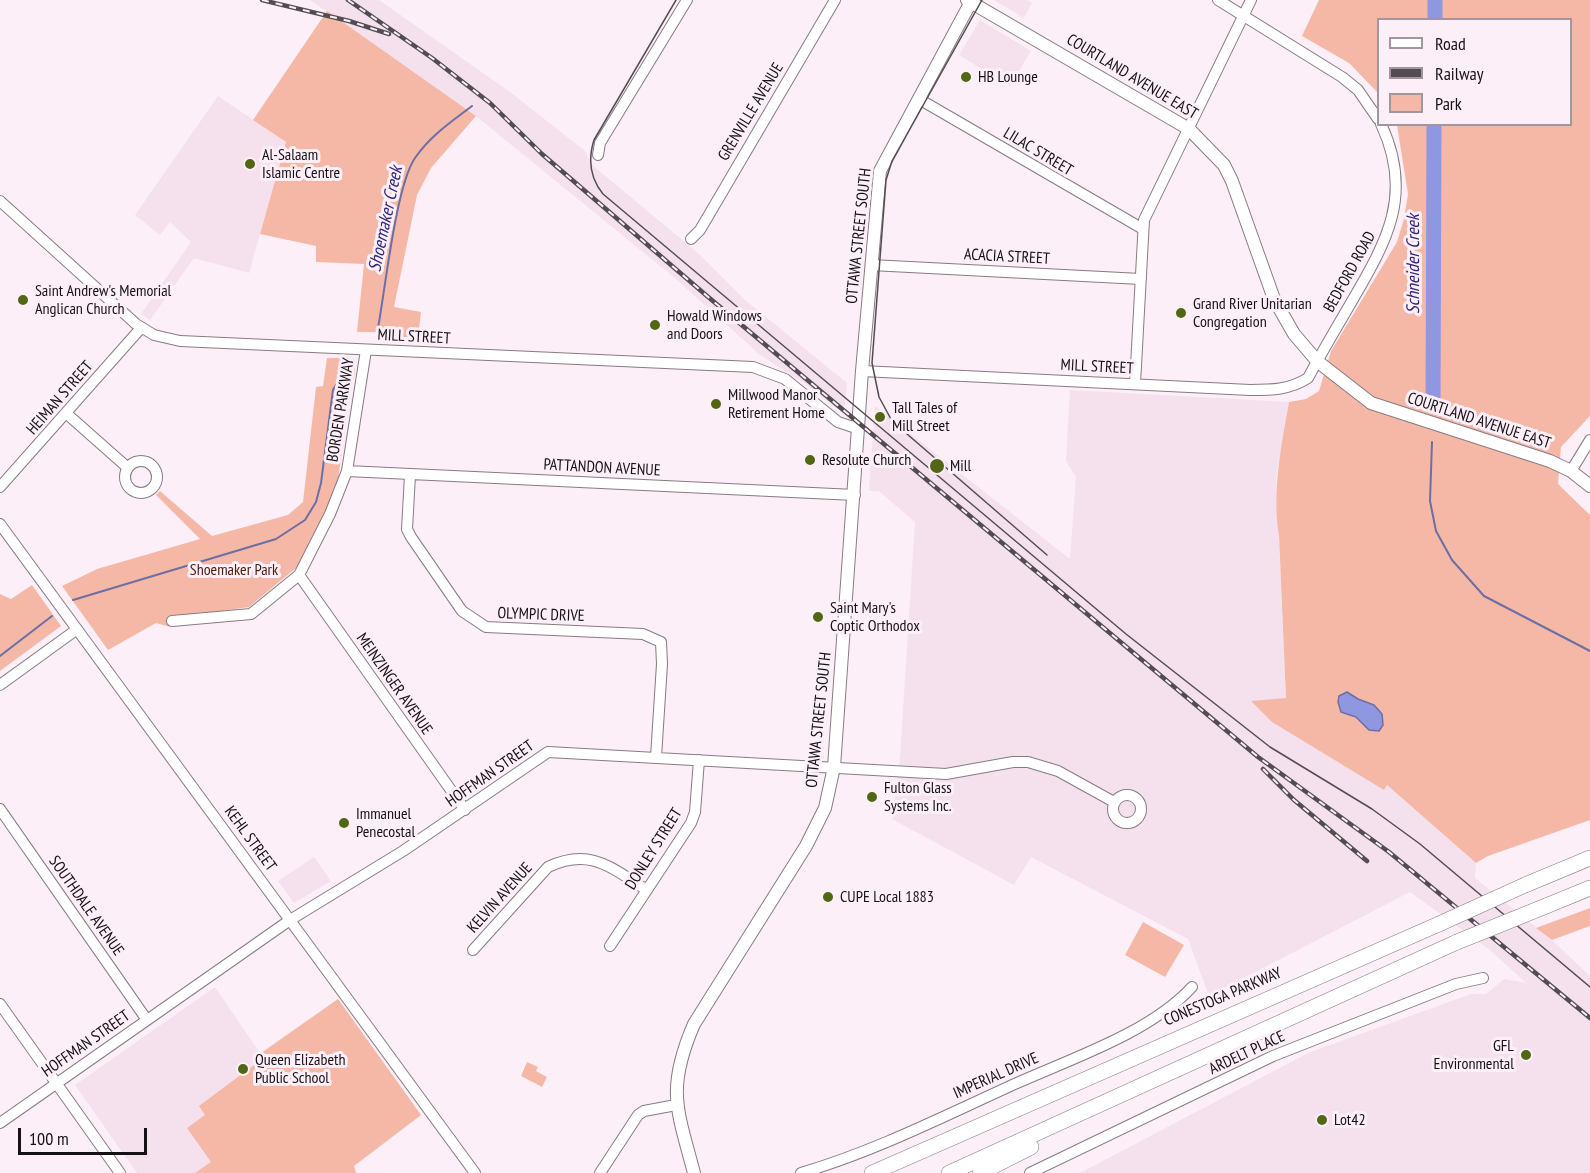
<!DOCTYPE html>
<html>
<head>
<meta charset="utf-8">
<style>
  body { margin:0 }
  #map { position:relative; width:1590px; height:1173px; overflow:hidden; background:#fceff8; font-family:"PT Sans Narrow",sans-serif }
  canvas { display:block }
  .legend { position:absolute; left:1377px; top:18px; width:195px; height:108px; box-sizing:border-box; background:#fceff8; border:2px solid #a0969d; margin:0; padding:8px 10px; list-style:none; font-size:18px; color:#151114 }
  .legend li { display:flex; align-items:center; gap:12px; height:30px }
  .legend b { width:30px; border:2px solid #a0969d }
  .scale { position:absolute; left:18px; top:1128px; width:129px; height:27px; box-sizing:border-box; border:3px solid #151114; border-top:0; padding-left:8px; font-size:18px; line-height:21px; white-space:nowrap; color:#151114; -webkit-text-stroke:4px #fceff8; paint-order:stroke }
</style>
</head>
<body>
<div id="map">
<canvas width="1590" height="1173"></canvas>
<ul class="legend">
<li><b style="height:8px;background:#fff"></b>Road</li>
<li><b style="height:8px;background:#534d52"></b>Railway</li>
<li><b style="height:16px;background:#f6b8a6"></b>Park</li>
</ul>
<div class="scale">100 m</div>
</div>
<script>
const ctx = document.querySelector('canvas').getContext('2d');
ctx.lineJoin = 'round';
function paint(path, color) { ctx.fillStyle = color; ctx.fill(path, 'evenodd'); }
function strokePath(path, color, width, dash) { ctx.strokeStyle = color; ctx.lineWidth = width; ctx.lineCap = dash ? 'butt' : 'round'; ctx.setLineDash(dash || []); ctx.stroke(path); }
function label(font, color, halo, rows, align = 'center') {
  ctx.font = font + ' "PT Sans Narrow",sans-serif'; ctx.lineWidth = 6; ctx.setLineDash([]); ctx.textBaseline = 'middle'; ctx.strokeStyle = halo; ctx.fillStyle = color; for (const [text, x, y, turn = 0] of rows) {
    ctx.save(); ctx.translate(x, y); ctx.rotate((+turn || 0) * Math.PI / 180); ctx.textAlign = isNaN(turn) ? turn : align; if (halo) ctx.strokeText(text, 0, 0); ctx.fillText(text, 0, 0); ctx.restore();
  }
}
const built = new Path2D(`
  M310,0H379L510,92L585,151L591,164L699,254L745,300L847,383L845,405L837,409L807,385L760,355L676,279L476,116Z
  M994,0H1028L1032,3L1024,18Z
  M980,20L1031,51L1010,86L959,55Z
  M218,96L286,142L249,273L194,258L150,320L141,314L191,242L170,222L160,235L135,215Z
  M1070,390L1289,402L1276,478L1286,697L1476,863L1475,878L1552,940L1590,976V1173H1080L1308,1053L1471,994H1486L1504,979L1526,983L1490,950L1410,892L1209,996L1188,939L1031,857L1014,885L892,819L900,758L915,522L879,491H869L875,406L1070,559L1076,477L1066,461Z
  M314,857L331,881L294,903L278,881Z
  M215,987L260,1053L338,999L421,1115L354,1166L356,1173H137L75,1085Z`);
const green = new Path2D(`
  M1319,0H1590V416L1561,447L1558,484L1590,515V820L1488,856L1476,863L1387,785L1384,790L1272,722L1251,701L1286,698L1279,536C1272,491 1281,447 1289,402L1306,399L1319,391L1331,351L1397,242L1404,219L1408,194L1397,125L1570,124V20H1378V93L1349,63L1302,36Z
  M327,11L476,116L431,168L417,195L394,307L421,312L418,338L389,336L388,332H357L364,264L316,262V246L260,234L286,142L253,120Z
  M327,358H348L354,363L355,373L350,392L338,480L324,520L296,568L249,607L174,618L170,627L156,623L108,650L62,586L97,569L200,539L156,495L160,491L212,536L288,515L303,502L316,387L323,386Z
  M32,585L61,626L0,671V594L11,599Z
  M1590,908V926L1552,940L1536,928Z
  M1143,922L1184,945L1165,977L1125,955Z
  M338,999L421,1115L354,1166L356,1173H195L211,1162L187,1128L205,1115L199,1106L262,1059L260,1054Z
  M527,1062L538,1067L536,1071L547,1077L542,1087L521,1076Z`);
const water = new Path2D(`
  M1347,692L1358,699L1374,705L1382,714L1383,725L1379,731L1369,730L1356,717L1341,712L1338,702L1339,696Z`);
const stream = new Path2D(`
  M378,328C385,291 396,185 415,158C430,136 451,122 472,106
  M1432,442L1430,501L1436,531L1452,560L1484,596L1590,651
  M73,600L276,539L305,520L316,502L321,483L333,390L346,368
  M0,656L52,616`);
const river = new Path2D(`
  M1435,20V0
  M1433,404L1434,124`);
const minor = new Path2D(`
  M1218,0L1342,77L1358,90L1378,119
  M919,99L1143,229
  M598,155L600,143L687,0
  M0,201L136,324L154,335L180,341L753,367L785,379L838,422L859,429
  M691,239L700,230L835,0
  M871,265L1141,279
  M862,371L1250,390C1272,390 1289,390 1308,378C1322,352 1337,327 1352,301C1387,241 1414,194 1381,124
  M1135,384L1144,220L1251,0
  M67,414L128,468
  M125 477a16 16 0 1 1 32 0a16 16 0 1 1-32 0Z
  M347,471L855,495
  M1571,471L1590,440
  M410,475L407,529L411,537L462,611L486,627L643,634L661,642L662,664L656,757
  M0,487L141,328
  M0,524L475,1173
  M299,575L465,810
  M172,621L251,614L299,575L330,514L347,471L366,350
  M0,685L76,630
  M1113 809a14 14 0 1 1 28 0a14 14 0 1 1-28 0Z
  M0,809L147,1020
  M610,946L691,823L695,812L699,760
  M473,950L548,867C591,847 611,868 647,890
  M0,1004L120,1173
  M0,1123L290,920L403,851L548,752L946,774L1013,762H1028L1058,771L1114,802
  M600,1173L638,1115L644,1111L676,1105
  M801,1173C876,1151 946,1115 1017,1083C1073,1058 1151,1032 1192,987
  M1030,1173L1273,1056L1456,984L1483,978`);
const major = new Path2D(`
  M967,0L1189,129L1224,165L1232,181L1274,299L1294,334L1317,361L1371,403L1550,461L1571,471L1590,486
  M694,1173C677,1109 666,1089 694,1024L806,846L825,808L834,767L862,371L880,171L972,0`);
const highway = new Path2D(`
  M1525,885L1590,858
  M1546,906L1590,888
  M872,1173L1439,924
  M949,1173L1457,942
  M980,1173L1031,1147`);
const tram = new Path2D(`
  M676,0L594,140C588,159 590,178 603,194L1126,634L1270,747L1372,809L1420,844L1590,987
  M982,0L892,161L886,180L872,363L879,397L892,421L1047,555`);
const rail = new Path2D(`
  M262,0L349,21L389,34
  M348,0L432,58L490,103L542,154L707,296L1258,757L1389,852L1590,1018
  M1263,769L1294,800L1367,861`);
const highwayBridge = new Path2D(`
  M1439,924L1525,885
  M1457,942L1546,906`);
const markers = [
  [966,77,6,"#516715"],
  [250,164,6,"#516715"],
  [23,300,6,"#516715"],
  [1181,313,6,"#516715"],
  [655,325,6,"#516715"],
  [716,404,6,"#516715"],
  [880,417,6,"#516715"],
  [810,460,6,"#516715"],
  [937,466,8,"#516715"],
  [818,617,6,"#516715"],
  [872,797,6,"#516715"],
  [344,823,6,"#516715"],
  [828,897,6,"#516715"],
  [1526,1055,6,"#516715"],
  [243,1069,6,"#516715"],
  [1322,1120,6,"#516715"]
];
const poiNames = [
  ["HB Lounge",978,77],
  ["Al-Salaam",262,155],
  ["Islamic Centre",262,173],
  ["Saint Andrew's Memorial",35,291],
  ["Anglican Church",35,309],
  ["Grand River Unitarian",1193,304],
  ["Congregation",1193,322],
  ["Howald Windows",667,316],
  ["and Doors",667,334],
  ["Millwood Manor",728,395],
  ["Retirement Home",728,413],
  ["Tall Tales of",892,408],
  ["Mill Street",892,426],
  ["Resolute Church",822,460],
  ["Mill",950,466],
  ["Saint Mary's",830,608],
  ["Coptic Orthodox",830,626],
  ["Fulton Glass",884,788],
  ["Systems Inc.",884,806],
  ["Immanuel",356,814],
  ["Penecostal",356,832],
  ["CUPE Local 1883",840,897],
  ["GFL",1514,1046,"right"],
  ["Environmental",1514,1064,"right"],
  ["Queen Elizabeth",255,1060],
  ["Public School",255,1078],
  ["Lot42",1334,1120]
];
const streetNames = [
  ["COURTLAND AVENUE EAST",1132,77,31],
  ["GRENVILLE AVENUE",751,112,-59],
  ["LILAC STREET",1038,152,31],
  ["OTTAWA STREET SOUTH",859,236,-84],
  ["ACACIA STREET",1007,257,3],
  ["BEDFORD ROAD",1350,272,-61],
  ["MILL STREET",414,337,3],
  ["MILL STREET",1097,367,3],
  ["HEIMAN STREET",60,398,-49],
  ["BORDEN PARKWAY",341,410,-81],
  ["COURTLAND AVENUE EAST",1479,421,18],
  ["PATTANDON AVENUE",602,468,3],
  ["OLYMPIC DRIVE",541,615,2],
  ["MEINZINGER AVENUE",394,684,55],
  ["OTTAWA STREET SOUTH",819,720,-84],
  ["HOFFMAN STREET",490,774,-35],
  ["KEHL STREET",250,839,54],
  ["DONLEY STREET",654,849,-58],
  ["KELVIN AVENUE",500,898,-48],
  ["SOUTHDALE AVENUE",86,906,55],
  ["CONESTOGA PARKWAY",1223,997,-23],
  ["HOFFMAN STREET",86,1044,-35],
  ["ARDELT PLACE",1247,1053,-25],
  ["IMPERIAL DRIVE",996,1076,-24]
];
const parkNames = [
  ["Shoemaker Park",234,570]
];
const waterNames = [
  ["Shoemaker Creek",386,219,-78],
  ["Schneider Creek",1414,264,-90]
];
paint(built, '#f5e0ee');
paint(green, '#f6b8a6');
paint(water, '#9097e1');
strokePath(water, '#6b6fa4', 1.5);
strokePath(stream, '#6b6fa4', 2);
strokePath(river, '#9097e1', 15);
strokePath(minor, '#877b83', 12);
strokePath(major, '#877b83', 14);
strokePath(highway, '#877b83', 16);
strokePath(minor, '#fff', 10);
strokePath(major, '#fff', 12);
strokePath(highway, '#fff', 15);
strokePath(tram, '#534d52', 1.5);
strokePath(rail, '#534d52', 4.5);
strokePath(rail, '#fceff8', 2, [7]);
strokePath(highwayBridge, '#877b83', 16, []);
strokePath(highwayBridge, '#fff', 15);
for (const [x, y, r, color] of markers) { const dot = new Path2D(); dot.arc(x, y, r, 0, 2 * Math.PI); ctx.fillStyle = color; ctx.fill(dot); strokePath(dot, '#fceff8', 2); }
label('16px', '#151114', '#fceff8', poiNames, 'left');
label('16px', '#151114', '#fceff8', streetNames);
label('16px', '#4d190a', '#fceff8', parkNames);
label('italic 18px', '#2e277d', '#fceff8', waterNames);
</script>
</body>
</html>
